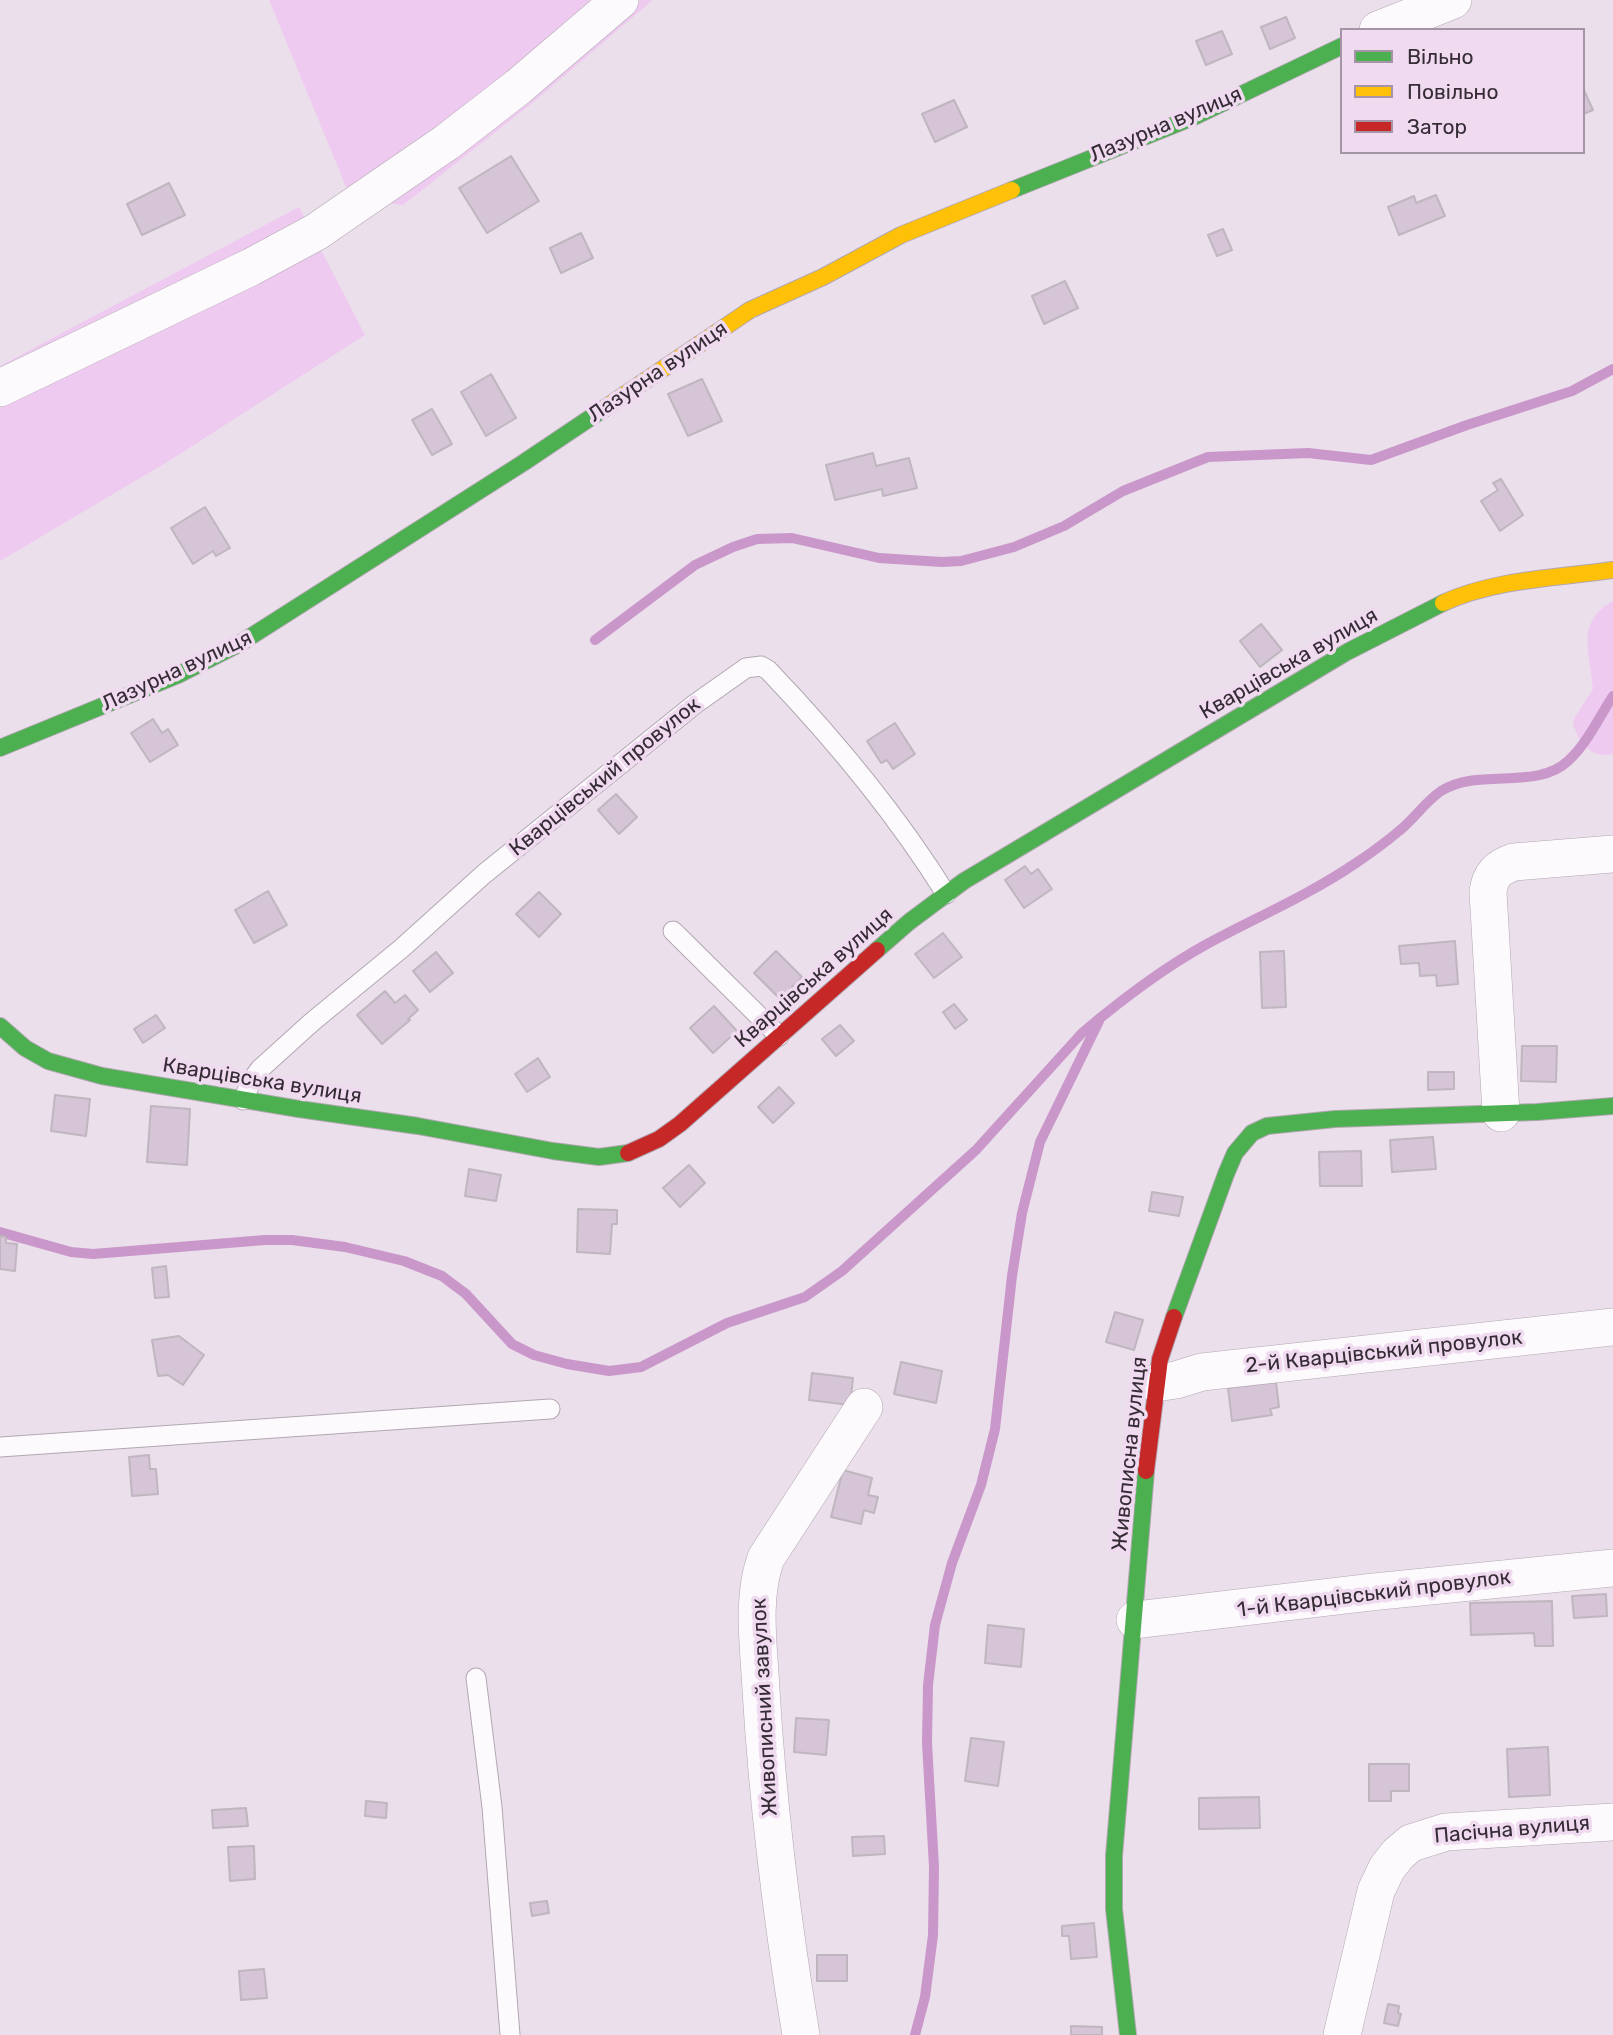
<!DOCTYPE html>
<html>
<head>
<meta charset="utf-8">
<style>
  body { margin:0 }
  #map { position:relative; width:1613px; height:2035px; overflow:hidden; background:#ebdfeb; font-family:Rubik,sans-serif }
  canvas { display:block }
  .legend { position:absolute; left:1340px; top:28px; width:245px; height:126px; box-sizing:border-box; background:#f0daf0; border:2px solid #a594a5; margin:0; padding:9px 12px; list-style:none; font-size:21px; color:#352c35 }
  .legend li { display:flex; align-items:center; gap:14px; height:35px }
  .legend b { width:35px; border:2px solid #a594a5 }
</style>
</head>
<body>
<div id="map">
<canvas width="1613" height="2035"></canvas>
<ul class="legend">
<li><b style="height:9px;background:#4caf50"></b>Вільно</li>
<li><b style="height:9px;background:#ffc107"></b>Повільно</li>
<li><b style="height:9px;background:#c62828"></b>Затор</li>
</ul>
</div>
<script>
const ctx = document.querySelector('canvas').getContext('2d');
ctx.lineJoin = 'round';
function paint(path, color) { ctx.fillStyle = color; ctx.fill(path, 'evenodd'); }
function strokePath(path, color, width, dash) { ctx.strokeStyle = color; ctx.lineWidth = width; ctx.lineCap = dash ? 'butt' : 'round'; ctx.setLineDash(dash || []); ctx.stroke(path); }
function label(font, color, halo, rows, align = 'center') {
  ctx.font = font + ' Rubik,sans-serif'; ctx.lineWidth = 7; ctx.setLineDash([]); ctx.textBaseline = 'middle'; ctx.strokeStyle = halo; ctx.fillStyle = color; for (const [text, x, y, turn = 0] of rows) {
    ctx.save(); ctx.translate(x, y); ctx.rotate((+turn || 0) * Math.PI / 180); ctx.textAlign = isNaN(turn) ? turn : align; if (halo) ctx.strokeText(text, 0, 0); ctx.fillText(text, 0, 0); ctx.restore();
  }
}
const green = new Path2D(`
  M269,0H653L536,100L403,205L351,199Z
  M299,207L365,335L169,461L0,561V366Z
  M1613,601V754C1591,759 1579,743 1573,724L1575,717L1593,689C1591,654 1574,622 1613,601Z`);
const stream = new Path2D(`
  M595,640L695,565L733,547L757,539L792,538L879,558L942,562L961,561L1014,547L1064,526L1123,491L1208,457L1308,453L1371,460L1467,425L1572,391L1613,369
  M0,1232L71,1252L93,1254L265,1240H292L345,1247L404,1261L442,1276L466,1294L512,1344L534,1355L567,1364L609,1371L641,1367L727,1323L805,1297L842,1271L976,1150L1082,1033C1120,1001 1163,968 1207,944C1257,917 1309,895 1356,863C1371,853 1386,842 1399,831C1414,819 1425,802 1441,791C1479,767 1536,791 1568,761C1587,744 1599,717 1613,696
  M915,2035L925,1997L933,1935L934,1867L927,1743L928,1685L935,1625L952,1563L981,1485L995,1429L1012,1276L1022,1213L1040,1142L1099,1021`);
const building = new Path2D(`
  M1286,17L1295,38L1270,49L1261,27Z
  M1222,31L1232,54L1206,65L1196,41Z
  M1583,88L1593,110L1583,114Z
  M954,100L967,127L935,142L922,114Z
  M511,156L539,201L487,233L459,188Z
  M169,183L185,215L142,235L127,204Z
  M1436,195L1445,216L1399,235L1388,207L1414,196L1416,203Z
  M1223,229L1232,250L1217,256L1208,235Z
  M581,233L593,258L561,273L550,248Z
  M1065,281L1078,308L1044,324L1032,296Z
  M491,374L516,418L486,436L461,392Z
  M702,379L722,421L688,436L668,394Z
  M432,409L452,444L432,455L412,420Z
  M873,453L876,466L909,458L917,488L883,496L882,489L835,500L826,465Z
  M1501,479L1523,515L1500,531L1481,501L1498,490L1493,483Z
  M205,507L230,548L216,556L213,551L193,564L171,528Z
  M1261,624L1282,650L1260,667L1240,641Z
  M153,719L162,733L168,729L178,745L150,762L131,733Z
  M895,723L915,754L893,769L887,760L881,763L867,741Z
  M616,794L637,817L619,834L598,810Z
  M1025,866L1031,874L1038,869L1052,889L1024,908L1005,880Z
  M268,891L287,925L254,943L235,910Z
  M539,892L561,914L539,937L516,914Z
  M943,933L962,957L934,978L915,954Z
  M1455,941L1458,984L1437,986L1436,975L1420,976L1419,963L1401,964L1399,946Z
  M776,951L802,977L780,999L754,973Z
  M1284,951L1286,1007L1262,1008L1260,952Z
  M436,952L453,973L430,992L413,971Z
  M385,991L395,1003L405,995L418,1010L408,1019L410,1020L382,1044L357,1015Z
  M954,1004L967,1020L955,1029L943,1012Z
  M714,1006L737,1031L713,1053L690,1028Z
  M156,1015L165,1028L143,1043L134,1029Z
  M840,1025L854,1041L836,1056L822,1039Z
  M1522,1046H1557L1556,1082L1521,1081Z
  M538,1058L550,1077L527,1092L515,1074Z
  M1428,1072H1454V1089L1428,1090Z
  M779,1087L794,1103L773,1123L758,1107Z
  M55,1095L90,1099L86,1136L51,1131Z
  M151,1106L190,1109L187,1165L147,1162Z
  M1433,1137L1436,1169L1392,1172L1390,1140Z
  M1361,1151L1362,1186H1320L1319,1152Z
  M689,1165L705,1183L680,1207L663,1188Z
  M469,1169L501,1175L496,1201L465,1196Z
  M1152,1192L1183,1197L1179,1216L1149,1211Z
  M578,1209L617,1210V1224H612L610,1254L577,1252Z
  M0,1236L6,1237V1243L17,1244L15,1271L0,1269Z
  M166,1266L169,1297L155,1298L152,1268Z
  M1115,1312L1143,1320L1134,1350L1106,1342Z
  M179,1336L204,1355L183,1385L168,1375L158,1376L152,1340Z
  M901,1362L942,1371L936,1403L894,1394Z
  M812,1373L853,1378L850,1405L809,1400Z
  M1276,1382L1279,1407L1270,1409L1272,1415L1232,1421L1228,1388Z
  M149,1455L150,1469H156L158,1494L132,1496L129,1457Z
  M843,1470L872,1478L868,1495L878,1497L874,1513L864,1510L861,1524L831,1517Z
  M1606,1594L1607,1616L1574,1618L1572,1596Z
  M1552,1601L1553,1646H1535L1534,1633L1471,1635L1470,1603Z
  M988,1625L1024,1629L1021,1667L985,1663Z
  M796,1718L829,1720L826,1755L794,1752Z
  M971,1738L1004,1742L998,1786L965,1781Z
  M1548,1747L1550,1795L1509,1797L1507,1749Z
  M1369,1764H1409V1791H1391V1801H1369Z
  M1259,1797L1260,1828L1199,1829V1798Z
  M366,1801L387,1803L386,1818L365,1816Z
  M246,1808L248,1826L213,1828L212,1810Z
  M884,1836L885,1854L853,1856L852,1837Z
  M254,1846L255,1879L230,1881L228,1847Z
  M547,1901L549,1913L532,1916L530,1903Z
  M1094,1923L1097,1957L1071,1959L1069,1936H1062V1926Z
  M817,1955H847V1981H817Z
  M264,1969L267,1998L241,2000L239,1971Z
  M1388,2004L1399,2006L1398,2013L1401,2014L1398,2026L1384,2023Z
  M1071,2026L1102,2027V2035H1071Z`);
const lane = new Path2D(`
  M673,931L779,1036
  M243,1100L252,1080L260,1069L312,1022L402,948L484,874L695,704L746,668L761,666L768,670C834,739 895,812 946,894
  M0,1447L550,1409
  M476,1678L492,1807L510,2035`);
const street = new Path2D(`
  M1378,30L1453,0
  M0,388L251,267L316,232L447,142L518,87L620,0
  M1501,1113L1488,892C1490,875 1498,867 1514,862L1613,854
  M1156,1383L1176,1380L1202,1372L1613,1327
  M1135,1620L1372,1592L1613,1568
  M801,2035C782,1920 768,1806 761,1690C759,1647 751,1599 766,1558L864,1407
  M1342,2035L1376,1891L1387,1868L1398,1854L1411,1843L1446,1832L1613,1822`);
const fast = new Path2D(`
  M1012,190L1194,117L1342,46
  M0,748L178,675L239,644L523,463L605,408
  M877,950L909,922L964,881L1347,652L1443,603
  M0,1026L25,1048L48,1061L102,1076L299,1109L418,1126L553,1151L599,1157L628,1153
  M1174,1317L1226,1174L1235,1153L1252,1133L1267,1126L1335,1119L1537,1112L1613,1106
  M1128,2035L1114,1909V1856L1146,1471`);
const slow = new Path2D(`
  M605,408L750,310L823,277L901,235L1012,190
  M1443,603C1495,579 1557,578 1613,570`);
const jam = new Path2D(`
  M628,1153L659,1139L680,1124L877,950
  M1146,1471L1160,1359L1174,1317`);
const streetNames = [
  ["Лазурна вулиця",1166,125,-23],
  ["Лазурна вулиця",658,372,-34],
  ["Кварцівська вулиця",1289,664,-30],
  ["Лазурна вулиця",177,671,-25],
  ["Кварцівський провулок",605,777,-39],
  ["Кварцівська вулиця",814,978,-41],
  ["Кварцівська вулиця",262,1081,9],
  ["2-й Кварцівський провулок",1384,1352,-6],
  ["Живописна вулиця",1130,1454,-84],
  ["1-й Кварцівський провулок",1374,1594,-7],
  ["Живописний завулок",765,1707,-93],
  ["Пасічна вулиця",1512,1830,-5]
];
paint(green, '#efcaf0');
strokePath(stream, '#c997ca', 10);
paint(building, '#d6c4d7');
strokePath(building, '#bfb6bf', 2);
strokePath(lane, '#b1a7b1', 21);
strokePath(street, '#b1a7b1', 38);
strokePath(fast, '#b1a7b1', 18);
strokePath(slow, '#b1a7b1', 18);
strokePath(jam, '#b1a7b1', 18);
strokePath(lane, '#fcfafc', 19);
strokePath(street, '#fcfafc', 37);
strokePath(fast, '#4caf50', 16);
strokePath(slow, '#ffc107', 16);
strokePath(jam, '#c62828', 16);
label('21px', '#352c35', '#f0daf0', streetNames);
</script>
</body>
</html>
